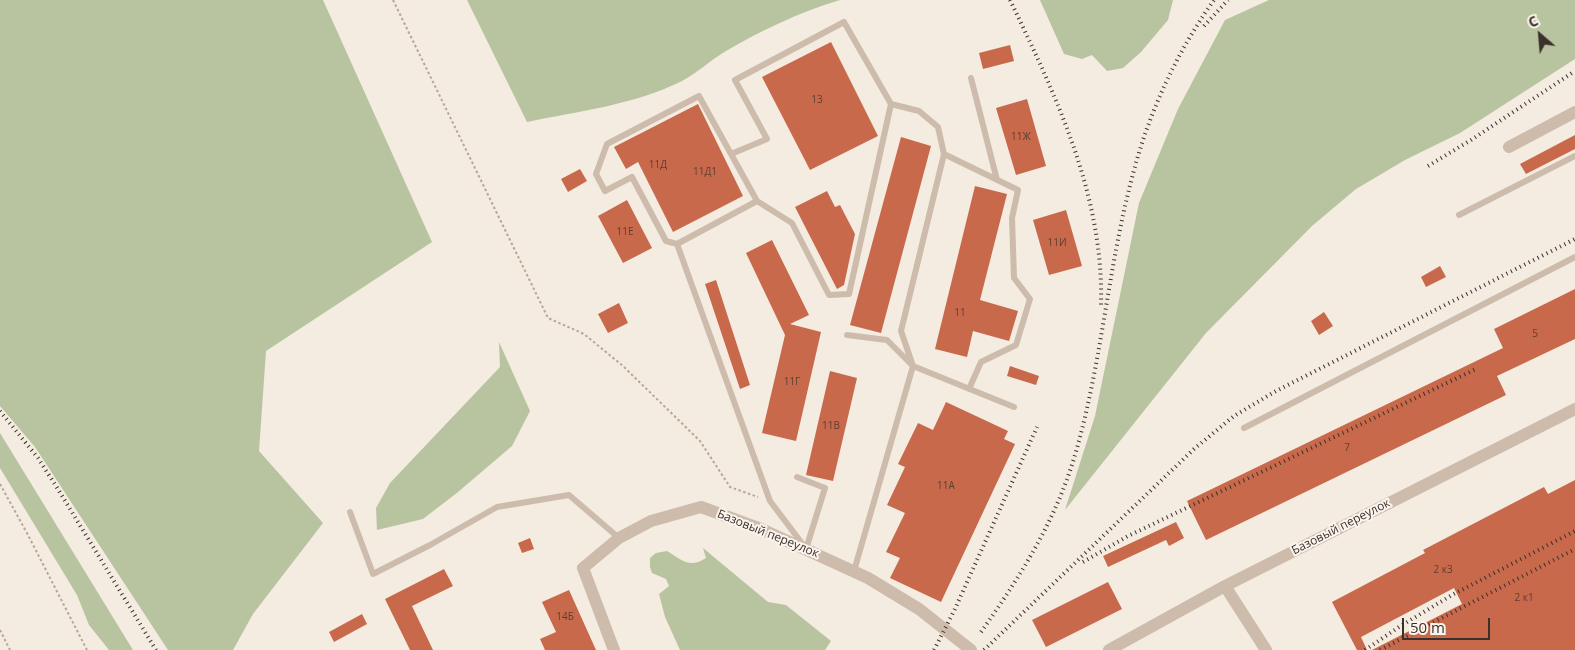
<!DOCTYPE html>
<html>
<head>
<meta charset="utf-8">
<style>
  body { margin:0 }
  #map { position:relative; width:1575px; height:650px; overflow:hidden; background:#f4ebe1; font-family:"Open Sans",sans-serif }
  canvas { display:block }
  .north { position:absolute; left:1515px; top:10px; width:50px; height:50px; -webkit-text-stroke:4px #fbf5ee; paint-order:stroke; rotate:333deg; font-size:14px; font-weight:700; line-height:20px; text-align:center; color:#3b302b }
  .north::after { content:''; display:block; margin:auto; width:18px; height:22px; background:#3b302b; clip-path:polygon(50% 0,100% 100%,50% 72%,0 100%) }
  .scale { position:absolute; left:1402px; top:618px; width:88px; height:22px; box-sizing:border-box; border:2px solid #3b302b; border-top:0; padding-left:6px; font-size:15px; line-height:18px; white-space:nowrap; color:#3b302b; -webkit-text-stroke:4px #fbf5ee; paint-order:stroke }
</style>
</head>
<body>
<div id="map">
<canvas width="1575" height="650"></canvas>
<div class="north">С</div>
<div class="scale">50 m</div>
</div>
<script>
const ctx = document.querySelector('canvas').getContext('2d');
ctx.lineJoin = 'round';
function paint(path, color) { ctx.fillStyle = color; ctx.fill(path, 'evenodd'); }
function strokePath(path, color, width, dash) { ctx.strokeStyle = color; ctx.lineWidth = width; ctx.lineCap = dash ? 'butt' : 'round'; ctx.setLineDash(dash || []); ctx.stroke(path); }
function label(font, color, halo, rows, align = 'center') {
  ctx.font = font + ' "Open Sans",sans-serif'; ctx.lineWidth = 4; ctx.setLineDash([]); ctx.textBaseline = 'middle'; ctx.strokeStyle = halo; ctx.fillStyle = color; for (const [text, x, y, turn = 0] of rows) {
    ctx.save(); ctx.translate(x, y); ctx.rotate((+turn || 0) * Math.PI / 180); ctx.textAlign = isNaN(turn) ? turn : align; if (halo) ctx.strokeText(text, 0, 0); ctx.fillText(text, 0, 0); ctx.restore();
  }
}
const green = new Path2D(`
  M0,0H323L432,242L266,351L259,451L323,523L253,614L233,650H168L35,447L0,406Z
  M467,0H840C800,12 762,30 726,51C711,60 697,73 682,81C634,105 579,111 527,122Z
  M1040,0H1173L1168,20L1141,52L1123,68L1107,71L1092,55L1082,59L1064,54Z
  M1269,0H1575V59L1460,133L1405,160L1356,189L1312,226L1206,333L1065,510L1095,416L1139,203L1178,109L1225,20Z
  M499,342L530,411L512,446L458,492L423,519L377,530L376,508L390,483L500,367Z
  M0,433L133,650H109L89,625L77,595L0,468Z
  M703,548L768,602L786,605L831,641L825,650H680L665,617L659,594L669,586L666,579L652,573L650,567V558L656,553L667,551C682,560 689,569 706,558Z`);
const building = new Path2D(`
  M831,42L878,136L810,170L762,77Z
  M1010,45L1014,61L983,69L979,53Z
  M1027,99L1046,166L1016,175L996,108Z
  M698,104L743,196L673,232L638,162L626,169L614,147Z
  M1575,135V149L1526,174L1520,164Z
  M901,137L931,146L881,333L850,325Z
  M580,169L587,181L568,192L561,179Z
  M975,186L1007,194L980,300L1018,311L1009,341L973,331L967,357L935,349Z
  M827,191L835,207L840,205L855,234L844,285L837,289L795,207Z
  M627,200L652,248L623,263L598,216Z
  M1066,210L1082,266L1049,275L1033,220Z
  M772,240L809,315L790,324L821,332L796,441L762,433L785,335L746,253Z
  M1440,266L1446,277L1426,287L1421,277Z
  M716,280L750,385L740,389L705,284Z
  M1575,289V339L1497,376L1506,395L1206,540L1187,501L1503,348L1494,329Z
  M619,303L628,323L608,333L598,314Z
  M1324,312L1333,326L1319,335L1311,321Z
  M1010,366L1039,376L1036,385L1007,376Z
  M830,371L857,378L833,481L806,475Z
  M946,402L1008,431L1004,439L1015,444L941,602L890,578L900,558L886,552L905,513L887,505L905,467L898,464L918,423L933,430Z
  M1575,480V650H1372L1462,604L1454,588L1361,637L1367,650H1357L1332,602L1425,553L1423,550L1544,487L1548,494Z
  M1176,522L1184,538L1169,546L1166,540L1108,567L1103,556Z
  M530,538L534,549L522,553L518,543Z
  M444,569L453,586L412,606L433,650H410L385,599Z
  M1108,582L1122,609L1046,647L1032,620Z
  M569,590L596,650H545L540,639L556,632L542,602Z
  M362,614L367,624L334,642L329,632Z`);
const path = new Path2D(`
  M393,0L548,318L584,334L623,366L700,441L730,487L758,497
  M0,484L28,535L87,650
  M0,630L10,650`);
const lane = new Path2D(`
  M971,78L997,180
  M891,104L849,294L829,295L792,223L757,201L731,154L767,139L735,80L844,22L891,104L919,111L938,127L944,154
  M757,201L677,244L770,501L804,546
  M1459,215L1575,156
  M677,244L666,241L632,177L605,191L596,174L607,144L699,96L731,154
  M847,335L887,340L913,366L1014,407
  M1244,428L1575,257
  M797,477L825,488L806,549
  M350,512L373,574L430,545L497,507L569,495L619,538
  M854,571L913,366L901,331L944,154L1018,190L1012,218L1014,278L1030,299L1016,345L981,362L969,389`);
const street = new Path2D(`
  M1509,147L1575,112
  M1225,586L1266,650
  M614,650L583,568L619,538L651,521L701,507L761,529L868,578L919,609L971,650
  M1109,650L1225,586L1575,409`);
const rail = new Path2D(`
  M1010,0C1056,96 1104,196 1101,305
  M1204,26L1228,0
  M1428,166L1471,140L1575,71
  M0,411L38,458L56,486L156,650
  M1083,562L1128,536L1476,369
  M981,632C1020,577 1056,520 1075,455C1102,363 1108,266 1133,174C1149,112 1177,52 1214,0
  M934,650L954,611L1037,427
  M984,650L1194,449L1234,416L1276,391L1575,239
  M1365,650L1399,627L1452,595L1575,531
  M1380,650L1575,549`);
const numberNames = [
  ["13",817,100],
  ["11Ж",1021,137],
  ["11Д",658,165],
  ["11Д1",705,172],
  ["11Е",625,232],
  ["11И",1057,243],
  ["11",960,313],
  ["5",1535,334],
  ["11Г",792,382],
  ["11В",831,426],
  ["7",1347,448],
  ["11А",946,486],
  ["2 к3",1443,570],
  ["2 к1",1524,598],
  ["14Б",565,617]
];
const streetNames = [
  ["Базовый переулок",1341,527,-27],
  ["Базовый переулок",768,534,22]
];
paint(green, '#b8c4a0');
paint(building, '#c8694b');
strokePath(path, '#b9a596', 2, [2.5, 2.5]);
strokePath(lane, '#cdbbac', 6);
strokePath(street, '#cdbbac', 12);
strokePath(rail, '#3b302b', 4, [1, 4]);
label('10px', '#5e3e33', null, numberNames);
label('12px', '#3b302b', '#fbf5ee', streetNames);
</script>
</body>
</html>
